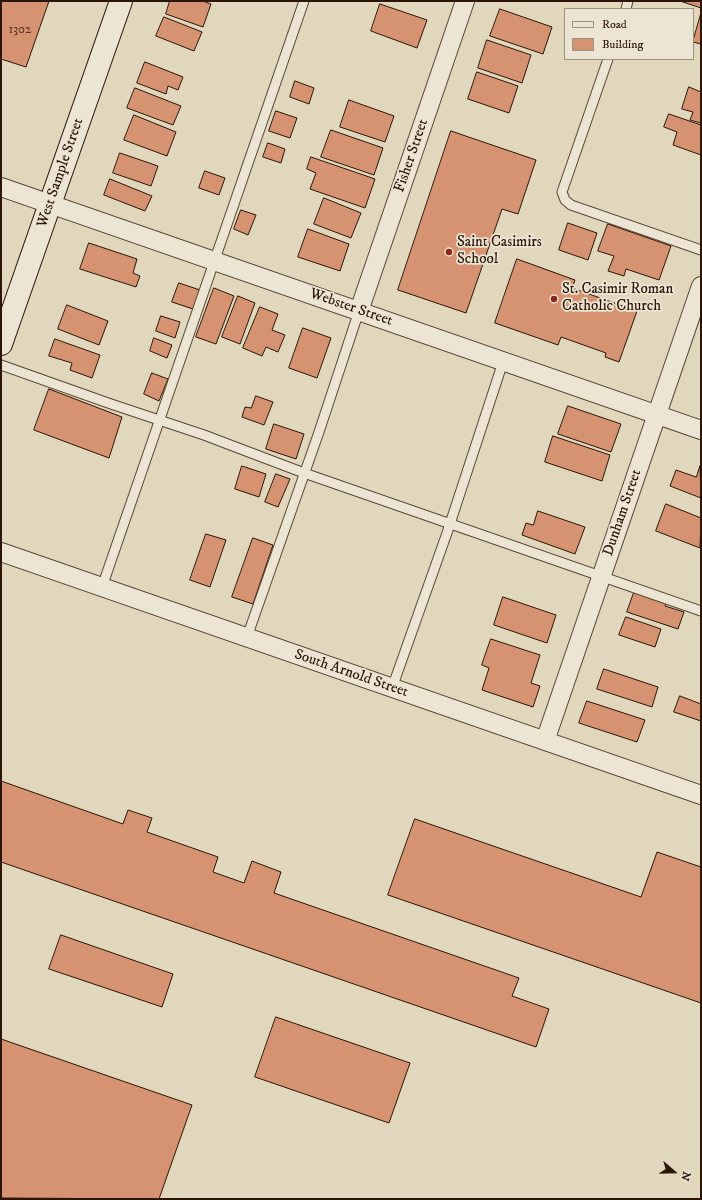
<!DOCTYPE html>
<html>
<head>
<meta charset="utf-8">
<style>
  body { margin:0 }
  #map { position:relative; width:702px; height:1200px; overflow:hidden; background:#e1d7bd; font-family:"IM FELL DW Pica",serif }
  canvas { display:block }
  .frame { position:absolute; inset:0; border:2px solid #2c1407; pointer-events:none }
  .legend { position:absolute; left:564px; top:8px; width:130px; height:52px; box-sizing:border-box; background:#ece5d4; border:1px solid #9f9182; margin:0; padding:5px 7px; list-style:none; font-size:12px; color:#2c1407 }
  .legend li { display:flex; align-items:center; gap:8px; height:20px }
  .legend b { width:20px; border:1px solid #9f9182 }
  .north { position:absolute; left:654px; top:1152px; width:40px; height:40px; -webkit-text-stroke:3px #ece5d4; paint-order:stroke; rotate:110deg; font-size:11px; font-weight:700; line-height:16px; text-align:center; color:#2c1407 }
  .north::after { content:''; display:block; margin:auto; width:14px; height:18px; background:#2c1407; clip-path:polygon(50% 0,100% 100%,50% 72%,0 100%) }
</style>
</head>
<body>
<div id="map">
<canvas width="702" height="1200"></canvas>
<div class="frame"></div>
<ul class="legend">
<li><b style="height:5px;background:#ece5d4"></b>Road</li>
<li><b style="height:11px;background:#d59371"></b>Building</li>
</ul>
<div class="north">N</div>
</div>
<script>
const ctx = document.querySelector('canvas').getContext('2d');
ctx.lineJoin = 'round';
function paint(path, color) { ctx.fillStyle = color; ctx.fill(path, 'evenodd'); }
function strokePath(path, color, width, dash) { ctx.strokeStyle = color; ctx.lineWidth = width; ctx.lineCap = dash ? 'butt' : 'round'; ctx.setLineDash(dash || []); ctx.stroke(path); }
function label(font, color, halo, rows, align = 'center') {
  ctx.font = font + ' "IM FELL DW Pica",serif'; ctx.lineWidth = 3.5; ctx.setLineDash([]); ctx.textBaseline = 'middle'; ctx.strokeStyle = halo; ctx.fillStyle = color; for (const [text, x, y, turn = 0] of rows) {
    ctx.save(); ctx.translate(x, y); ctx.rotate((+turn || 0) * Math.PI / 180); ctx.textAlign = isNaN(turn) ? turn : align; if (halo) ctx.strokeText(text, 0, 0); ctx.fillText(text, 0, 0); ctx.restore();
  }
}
const building = new Path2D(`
  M1,1H49L26,67L1,59Z
  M170,1H203L211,4L203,27L166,14Z
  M684,1H701V8L683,2Z
  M380,4L427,20L417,48L371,31Z
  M500,9L552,27L543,54L490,36Z
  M701,13V44L693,42Z
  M164,17L202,32L194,51L156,36Z
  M487,40L531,55L522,83L478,68Z
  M145,62L183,77L178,90L168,86L166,94L137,83Z
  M477,72L518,86L509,113L468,99Z
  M295,81L314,88L309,104L290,97Z
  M689,87L701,92V123L690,120L693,112L682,109Z
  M135,88L181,106L173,125L127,108Z
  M349,100L394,116L385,142L340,127Z
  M276,111L297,118L290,138L269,131Z
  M669,114L701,125V155L673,145L677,132L664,127Z
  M134,115L176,132L167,156L124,140Z
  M331,130L383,148L374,175L321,157Z
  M451,131L536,160L518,214L502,209L466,313L398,290Z
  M268,143L285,149L281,163L263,157Z
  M120,153L158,166L151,186L113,173Z
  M311,157L375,179L365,208L310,189L316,173L307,169Z
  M205,171L225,178L219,195L199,188Z
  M110,179L152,196L145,211L104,195Z
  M324,198L361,213L351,238L314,224Z
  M241,210L256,215L248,235L234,229Z
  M568,223L597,233L588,260L559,250Z
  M608,224L671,246L659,280L626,269L624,276L608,271L614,256L598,251Z
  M308,229L349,244L340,271L298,257Z
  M89,243L137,259L133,273L140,276L136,287L80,269Z
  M517,259L575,280L572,288L637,311L619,362L605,357L606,353L561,337L558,345L495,323Z
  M179,283L200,290L193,309L172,302Z
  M214,288L234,296L216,344L196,337Z
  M238,296L255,303L240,344L222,337Z
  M67,305L108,321L99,345L58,329Z
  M260,307L278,314L272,330L285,335L278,352L266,347L262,356L243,348Z
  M161,316L180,322L175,338L156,331Z
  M303,328L331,338L317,378L289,368Z
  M154,338L172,345L167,358L150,351Z
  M55,339L100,355L92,378L70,370L72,363L49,356Z
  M152,373L168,379L159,401L144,394Z
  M49,389L122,417L109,458L34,430Z
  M256,396L273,402L264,425L242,417L245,407L251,408Z
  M568,406L621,424L611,452L558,434Z
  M274,424L304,434L296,459L266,449Z
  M553,436L610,455L602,481L545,462Z
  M242,466L266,474L259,497L235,489Z
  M700,466L701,498L670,486L676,470L696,477Z
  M276,474L290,479L278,507L265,502Z
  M666,504L701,518L700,548L656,531Z
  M538,511L585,527L575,554L522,535L526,523L533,525Z
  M206,534L226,540L210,587L190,580Z
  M253,538L273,545L253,604L232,597Z
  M635,590L667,600L665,606L684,612L678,629L627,612Z
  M503,597L556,615L547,643L494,625Z
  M626,617L661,629L655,647L619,635Z
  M491,639L540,655L531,683L540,686L533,707L482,690L489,668L482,665Z
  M604,669L658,687L652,707L597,689Z
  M680,696L701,704V721L674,712Z
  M587,701L645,720L637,742L579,723Z
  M1,781L123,824L128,810L152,818L147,832L218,857L213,872L244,883L252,861L281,872L274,893L519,978L512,996L549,1009L536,1047L1,862Z
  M415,819L641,897L657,852L701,867V1003L388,895Z
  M61,935L173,974L162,1007L49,969Z
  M276,1017L410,1063L389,1123L255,1077Z
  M1,1039L192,1105L159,1199L1,1198Z`);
const service = new Path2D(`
  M626,9L628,1
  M608,59L562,192L565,200L571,205L701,250
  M1,365L111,404L204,435L304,473L701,611
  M102,587L304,1
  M247,637L319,432L359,311
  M392,688L447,533L503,362`);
const minor = new Path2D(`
  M1,187L701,430
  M359,311L465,1
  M1,552L701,795
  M545,741L701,286`);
const secondary = new Path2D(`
  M1,344L121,1`);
const markers = [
  [449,252,4,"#8f2418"],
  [554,299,4,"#8f2418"]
];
const numberNames = [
  ["1302",20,30]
];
const streetNames = [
  ["Fisher Street",412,156,-71],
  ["West Sample Street",61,173,-71],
  ["Webster Street",351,308,19],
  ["Dunham Street",623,513,-71],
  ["South Arnold Street",351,674,19]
];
const poiNames = [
  ["Saint Casimirs",457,243],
  ["School",457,260],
  ["St. Casimir Roman",562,290],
  ["Catholic Church",562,307]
];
paint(building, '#d59371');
strokePath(building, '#2c1407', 1);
strokePath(service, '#594534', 11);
strokePath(minor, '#594534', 20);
strokePath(secondary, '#2c1407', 24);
strokePath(service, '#ece5d4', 9);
strokePath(minor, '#ece5d4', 18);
strokePath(secondary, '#ece5d4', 22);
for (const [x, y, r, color] of markers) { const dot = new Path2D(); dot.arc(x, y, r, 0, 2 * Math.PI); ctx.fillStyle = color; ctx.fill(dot); strokePath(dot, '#ece5d4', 1.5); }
label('13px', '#563422', null, numberNames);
label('15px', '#2c1407', '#ece5d4', streetNames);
label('15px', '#2c1407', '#ece5d4', poiNames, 'left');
</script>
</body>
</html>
